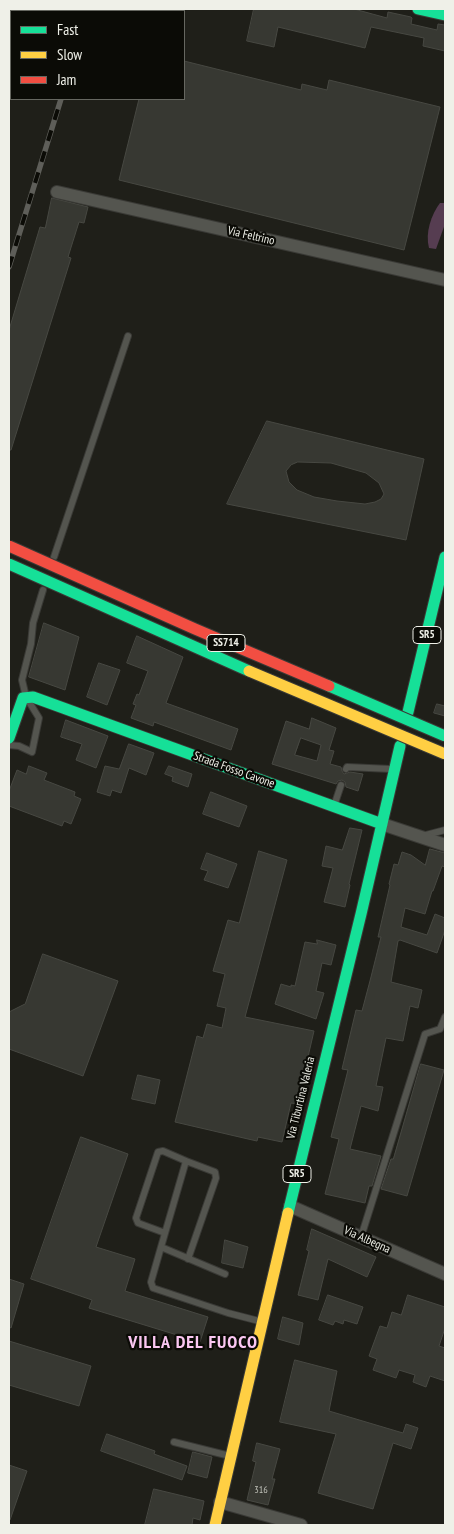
<!DOCTYPE html>
<html>
<head>
<meta charset="utf-8">
<style>
  body { margin:0 }
  #map { position:relative; width:454px; height:1534px; overflow:hidden; background:#1f1f19; font-family:"PT Sans Narrow",sans-serif }
  canvas { display:block }
  .frame { position:absolute; inset:0; border:10px solid #eff0e8; pointer-events:none }
  .legend { position:absolute; left:10px; top:10px; width:175px; height:90px; box-sizing:border-box; background:#0b0b06; border:1px solid #666760; margin:0; padding:6px 9px; list-style:none; font-size:15px; color:#eff0e8 }
  .legend li { display:flex; align-items:center; gap:10px; height:25px }
  .legend b { width:25px; border:1px solid #666760 }
</style>
</head>
<body>
<div id="map">
<canvas width="454" height="1534"></canvas>
<div class="frame"></div>
<ul class="legend">
<li><b style="height:6px;background:#16e098"></b>Fast</li>
<li><b style="height:6px;background:#ffcf43"></b>Slow</li>
<li><b style="height:6px;background:#f24e42"></b>Jam</li>
</ul>
</div>
<script>
const ctx = document.querySelector('canvas').getContext('2d');
ctx.lineJoin = 'round';
function paint(path, color) { ctx.fillStyle = color; ctx.fill(path, 'evenodd'); }
function strokePath(path, color, width, dash) { ctx.strokeStyle = color; ctx.lineWidth = width; ctx.lineCap = dash ? 'butt' : 'round'; ctx.setLineDash(dash || []); ctx.stroke(path); }
function label(font, color, halo, rows, align = 'center') {
  ctx.font = font + ' "PT Sans Narrow",sans-serif'; ctx.lineWidth = 4.5; ctx.setLineDash([]); ctx.textBaseline = 'middle'; ctx.strokeStyle = halo; ctx.fillStyle = color; for (const [text, x, y, turn = 0] of rows) {
    ctx.save(); ctx.translate(x, y); ctx.rotate((+turn || 0) * Math.PI / 180); ctx.textAlign = isNaN(turn) ? turn : align; if (halo) ctx.strokeText(text, 0, 0); ctx.fillText(text, 0, 0); ctx.restore();
  }
}
const forest = new Path2D(`
  M440,203H445V224L436,249L429,248C425,233 431,215 440,203Z`);
const building = new Path2D(`
  M254,9H354L387,18L388,12L411,17L412,18L411,24L437,30L438,24L445,25V51L423,46L424,38L371,27L365,48L278,27L274,47L247,41Z
  M184,61L301,90L302,84L327,90L329,80L440,107L404,250L119,180L139,99H184Z
  M52,198L88,207L84,223L79,222L68,257L71,258L11,450H9V330L40,227L45,228Z
  M267,421L424,459L406,540L227,504ZM298,462L331,463L366,473L379,483L384,494L381,499L375,502L365,504L337,501L314,497L297,490L289,482L286,471L291,465Z
  M44,623L79,637L65,690L29,677Z
  M137,636L183,657L166,703L238,729L231,750L154,722L153,726L131,718L136,705L133,704L137,694L139,695L148,671L127,663Z
  M99,663L120,670L107,705L87,697Z
  M437,704L445,706V716L434,713Z
  M312,718L336,728L329,750L334,751L330,764L341,767L342,771L344,774L350,772L363,774L358,791L346,787L345,782L342,780L338,781L336,784L272,764L286,721L309,729ZM301,738L321,745L317,761L295,755Z
  M66,720L108,736L96,768L76,760L82,744L61,737Z
  M129,744L154,753L146,775L129,768L121,793L112,790L110,796L97,792L105,766L119,769Z
  M29,766L47,773L44,780L75,792L74,796L81,799L71,824L64,821L62,826L9,806V791L17,770L26,774Z
  M169,766L192,774L188,787L172,781L173,777L165,774Z
  M211,792L247,806L239,827L203,814Z
  M350,828L362,830L349,884L350,885L345,907L324,902L333,868L322,866L326,846L342,850Z
  M430,849L445,853V867L442,866L433,891H432L425,914L405,908L401,927L427,935L435,914L445,918V930L437,953L400,940L398,941L391,982L422,990L418,1008L410,1006L403,1041L386,1038L376,1086L383,1087L378,1111L361,1106L350,1149L381,1156L372,1186H369L365,1203L325,1194L339,1139L331,1137L348,1070L342,1069L356,1010L362,1011L371,977L381,937H378L390,885L389,884L394,864L398,865L402,852L411,855L425,865Z
  M259,851L287,860L245,1017L314,1031L297,1104L291,1103L282,1142L258,1137L257,1141L248,1139L175,1122L197,1036L203,1038L207,1024L222,1028L226,1008L217,1006L225,974L213,971L228,920L239,923Z
  M207,853L237,864L228,888L204,880L208,871L201,869Z
  M317,940L336,945L331,965L322,963L316,991L324,993L316,1019L275,1004L281,984L291,987V985L295,986L305,942L317,944Z
  M43,954L118,981L83,1076L9,1049V1012L25,1004Z
  M421,1064L444,1070L407,1196L381,1189L391,1159H393Z
  M138,1075L160,1080L155,1104L132,1099Z
  M81,1137L128,1154L96,1247L135,1259L125,1291L208,1317L200,1342L89,1308L92,1300L31,1279Z
  M312,1229L376,1257L367,1277L328,1259L318,1300L298,1295L309,1251L307,1250Z
  M225,1240L248,1247L243,1268L222,1263Z
  M9,1279L24,1284L11,1328L9,1327Z
  M328,1295L363,1307L357,1324L344,1320L343,1324L335,1321L333,1325L319,1320Z
  M408,1295L445,1307V1328L439,1346L445,1348V1381L430,1376L426,1387L413,1382L415,1375L399,1370L396,1378L373,1370L377,1359L369,1356L380,1326L387,1328L392,1312L401,1315Z
  M283,1317L303,1323L299,1345L278,1339Z
  M9,1341L91,1366L79,1406L9,1385Z
  M295,1360L337,1371L329,1411L403,1433L406,1424L418,1428L411,1449L393,1443L373,1509L318,1493L336,1434L280,1422Z
  M107,1434L155,1451L154,1454L187,1466L182,1480L101,1451Z
  M257,1443L280,1449L272,1479H275L268,1505L247,1500L256,1462L253,1461Z
  M193,1452L212,1457L207,1478L188,1473Z
  M9,1465L27,1471L10,1520H9Z
  M154,1489L204,1501L200,1520L193,1518L192,1525H145Z`);
const lane = new Path2D(`
  M54,557L128,336
  M9,745L19,746L32,752L39,718L26,697L22,680L31,644L33,623L43,590
  M346,769L347,767L391,769
  M334,806L341,785
  M422,836L445,830
  M165,1233L138,1223L136,1218L158,1152L163,1151L186,1161
  M361,1237L425,1034L440,1029L445,1017
  M161,1247L186,1161L215,1172L216,1178L188,1259
  M225,1274L161,1247L151,1282L153,1288L228,1313L259,1321
  M174,1442L230,1456`);
const street = new Path2D(`
  M57,192L445,280
  M382,824L445,845
  M290,1206L445,1274
  M220,1502L301,1525`);
const fast = new Path2D(`
  M418,9L445,15
  M408,712L445,557
  M9,738L23,698L33,697L382,824
  M288,1213L361,914L400,746`);
const slow = new Path2D(`
  M215,1525L288,1213`);
const rail = new Path2D(`
  M88,11L89,9
  M9,267L61,99`);
const fastBridge = new Path2D(`
  M9,564L249,671
  M329,686L445,736`);
const slowBridge = new Path2D(`
  M249,671L445,754`);
const jamBridge = new Path2D(`
  M9,546L195,629L329,686`);
const numberNames = [
  ["316",261,1490]
];
const shields = [
  [427,635,28],
  [226,643,38],
  [297,1174,28]
];
const shieldNames = [
  ["SR5",427,635],
  ["SS714",226,643],
  ["SR5",297,1174]
];
const streetNames = [
  ["Via Feltrino",251,236,13],
  ["Strada Fosso Cavone",234,770,20],
  ["Via Tiburtina Valeria",301,1098,-76],
  ["Via Albegna",367,1240,24]
];
const districtNames = [
  ["VILLA DEL FUOCO",193,1343]
];
paint(forest, '#563d51');
paint(building, '#373832');
strokePath(building, '#474842', 1);
strokePath(lane, '#3a3a36', 8);
strokePath(street, '#3a3a36', 14);
strokePath(fast, '#3a3a36', 13);
strokePath(slow, '#3a3a36', 13);
strokePath(lane, '#54554f', 6);
strokePath(street, '#54554f', 12);
strokePath(fast, '#16e098', 11);
strokePath(slow, '#ffcf43', 11);
strokePath(rail, '#5e5e59', 5.5);
strokePath(rail, '#0b0b06', 4, [11]);
strokePath(fastBridge, '#3a3a36', 13, []);
strokePath(slowBridge, '#3a3a36', 13, []);
strokePath(jamBridge, '#3a3a36', 13, []);
strokePath(fastBridge, '#16e098', 11);
strokePath(slowBridge, '#ffcf43', 11);
strokePath(jamBridge, '#f24e42', 11);
label('10px', '#c1c2ba', null, numberNames);
for (const [x, y, w] of shields) { const box = new Path2D(); box.roundRect(x - w / 2, y - 8.5, w, 17, 4); ctx.fillStyle = '#0b0b06'; ctx.fill(box); strokePath(box, '#eff0e8', 1); }
label('bold 11px', '#eff0e8', null, shieldNames);
label('12px', '#eff0e8', '#0b0b06', streetNames);
ctx.letterSpacing = '1px';
label('bold 18px', '#fbc7f2', '#0b0b06', districtNames);
ctx.letterSpacing = '0px';
</script>
</body>
</html>
